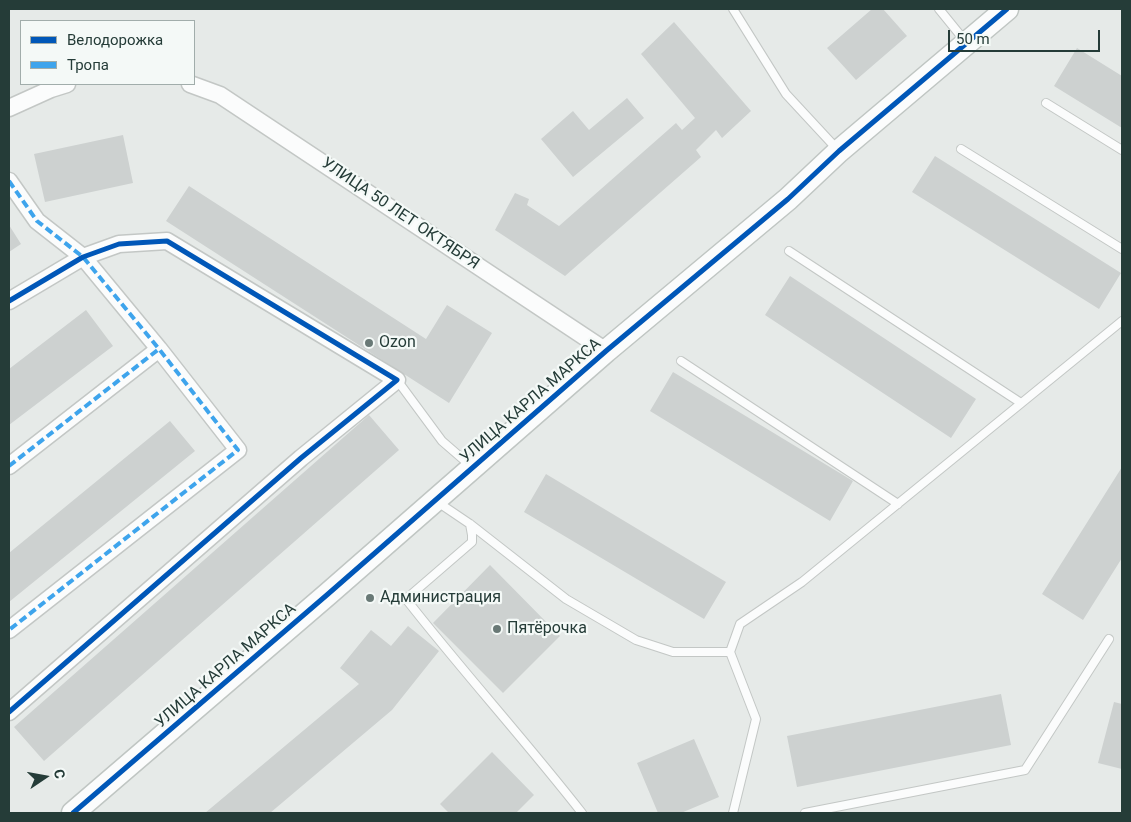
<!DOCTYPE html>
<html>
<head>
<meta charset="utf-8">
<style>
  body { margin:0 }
  #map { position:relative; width:1131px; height:822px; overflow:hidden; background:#e6eae8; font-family:Roboto,sans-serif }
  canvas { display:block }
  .frame { position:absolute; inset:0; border:10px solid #253c38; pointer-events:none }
  .legend { position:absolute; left:20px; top:20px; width:175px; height:65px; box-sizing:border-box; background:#f4f9f7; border:1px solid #a1adab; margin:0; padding:6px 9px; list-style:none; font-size:15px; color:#253c38 }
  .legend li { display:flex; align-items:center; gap:10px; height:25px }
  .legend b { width:25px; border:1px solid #a1adab }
  .north { position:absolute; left:20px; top:752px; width:50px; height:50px; -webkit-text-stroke:4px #f4f9f7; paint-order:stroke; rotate:78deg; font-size:14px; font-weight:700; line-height:20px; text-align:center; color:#253c38 }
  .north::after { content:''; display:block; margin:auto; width:18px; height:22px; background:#253c38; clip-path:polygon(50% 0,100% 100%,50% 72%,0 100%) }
  .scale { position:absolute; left:948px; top:30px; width:152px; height:22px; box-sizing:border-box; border:2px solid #253c38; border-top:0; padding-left:6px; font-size:15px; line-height:18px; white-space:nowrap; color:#253c38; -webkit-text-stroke:4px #f4f9f7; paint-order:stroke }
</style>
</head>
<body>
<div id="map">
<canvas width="1131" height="822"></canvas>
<div class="frame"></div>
<ul class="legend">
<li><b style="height:6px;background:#0057b8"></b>Велодорожка</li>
<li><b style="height:6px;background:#3ea4ec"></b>Тропа</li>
</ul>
<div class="north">С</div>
<div class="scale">50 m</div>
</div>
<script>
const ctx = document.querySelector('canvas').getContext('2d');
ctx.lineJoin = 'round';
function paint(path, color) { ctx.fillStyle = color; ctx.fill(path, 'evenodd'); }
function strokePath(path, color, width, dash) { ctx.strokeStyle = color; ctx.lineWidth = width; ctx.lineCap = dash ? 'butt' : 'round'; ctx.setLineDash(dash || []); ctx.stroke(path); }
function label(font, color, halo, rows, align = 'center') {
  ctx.font = font + ' Roboto,sans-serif'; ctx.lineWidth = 4.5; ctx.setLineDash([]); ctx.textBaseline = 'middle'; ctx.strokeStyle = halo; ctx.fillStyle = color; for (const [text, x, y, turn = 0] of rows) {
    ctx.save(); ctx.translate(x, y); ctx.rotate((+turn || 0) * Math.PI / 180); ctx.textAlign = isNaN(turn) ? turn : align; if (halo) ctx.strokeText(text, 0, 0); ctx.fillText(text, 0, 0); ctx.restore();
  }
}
const building = new Path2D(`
  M872,9H883L907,36L856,80L827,48Z
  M674,22L751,111L722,138L716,130L696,150L701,157L565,276L495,230L515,193L529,199L527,205L559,226L676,123L682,130L695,118L641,54Z
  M1077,48L1122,76V128L1054,86Z
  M627,98L644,118L573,177L541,139L573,111L589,130Z
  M123,135L133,183L45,202L34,154Z
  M935,156L1121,273L1099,309L912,192Z
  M189,186L426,339L447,305L492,333L449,403L166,221Z
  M9,225L21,244L9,252Z
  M790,276L976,399L951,438L765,315Z
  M86,310L113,346L9,425V369Z
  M673,372L853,481L830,521L650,411Z
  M369,415L399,450L44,761L14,727Z
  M170,421L195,451L9,602V553Z
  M1122,467V558L1083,620L1042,594Z
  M546,474L726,582L704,619L524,512Z
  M490,565L560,636L503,693L433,623Z
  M408,626L439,651L392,710L270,813H205L359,684L340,668L371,630L391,646Z
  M1001,694L1011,745L797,787L787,736Z
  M1114,702L1122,704V769L1098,763Z
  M694,739L719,797L681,813H658L637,763Z
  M492,752L534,795L516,813H449L440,804Z`);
const lane = new Path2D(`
  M733,9L786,94L837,149
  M939,9L965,41
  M1046,103L1122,150
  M961,149L1122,249
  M789,251L1021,403
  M681,361L898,504
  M397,380L442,441L472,467
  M436,501L470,524L566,599L636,640L673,652H730L756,719L733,813
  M470,524L472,535V542L406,599C463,672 525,740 582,813
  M730,652L740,624L802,582L1122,321
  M805,813L1025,770L1109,639`);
const street = new Path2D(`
  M190,84L220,95L606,351
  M9,108L51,89L67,84
  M9,181L37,221L83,257L159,349
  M9,301L83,257L119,244L167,241L397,380L301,458L9,712
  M9,466L159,349L238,450L9,630`);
const secondary = new Path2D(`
  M73,813L328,594L606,351L788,199L839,151L1007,9`);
const quiet = new Path2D(`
  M9,181L37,221L83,257L159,349
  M9,466L159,349L238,450L9,630`);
const cycleway = new Path2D(`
  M9,301L83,257L119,244L167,241L397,380L301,458L9,712
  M73,813L328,594L606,351L788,199L839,151L1007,9`);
const markers = [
  [369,343,5,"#697976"],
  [370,598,5,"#697976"],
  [497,629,5,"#697976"]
];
const streetNames = [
  ["УЛИЦА 50 ЛЕТ ОКТЯБРЯ",400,214,34],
  ["УЛИЦА КАРЛА МАРКСА",531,401,-41],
  ["УЛИЦА КАРЛА МАРКСА",226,666,-41]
];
const poiNames = [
  ["Ozon",379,343],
  ["Администрация",380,598],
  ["Пятёрочка",507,629]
];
paint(building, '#cdd1d0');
strokePath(lane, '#c3c7c5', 10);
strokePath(street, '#c3c7c5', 19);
strokePath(secondary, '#c0c6c3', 25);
strokePath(lane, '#fbfcfc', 8);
strokePath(street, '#fbfcfc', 16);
strokePath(secondary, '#fbfcfc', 22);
strokePath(quiet, '#3ea4ec', 4, [8, 4]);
strokePath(cycleway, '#0057b8', 5);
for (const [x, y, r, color] of markers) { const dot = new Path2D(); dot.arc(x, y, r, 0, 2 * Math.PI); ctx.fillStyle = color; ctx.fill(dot); strokePath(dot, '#f4f9f7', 2); }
label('16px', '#253c38', '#f4f9f7', streetNames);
label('16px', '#253c38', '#f4f9f7', poiNames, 'left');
</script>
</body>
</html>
